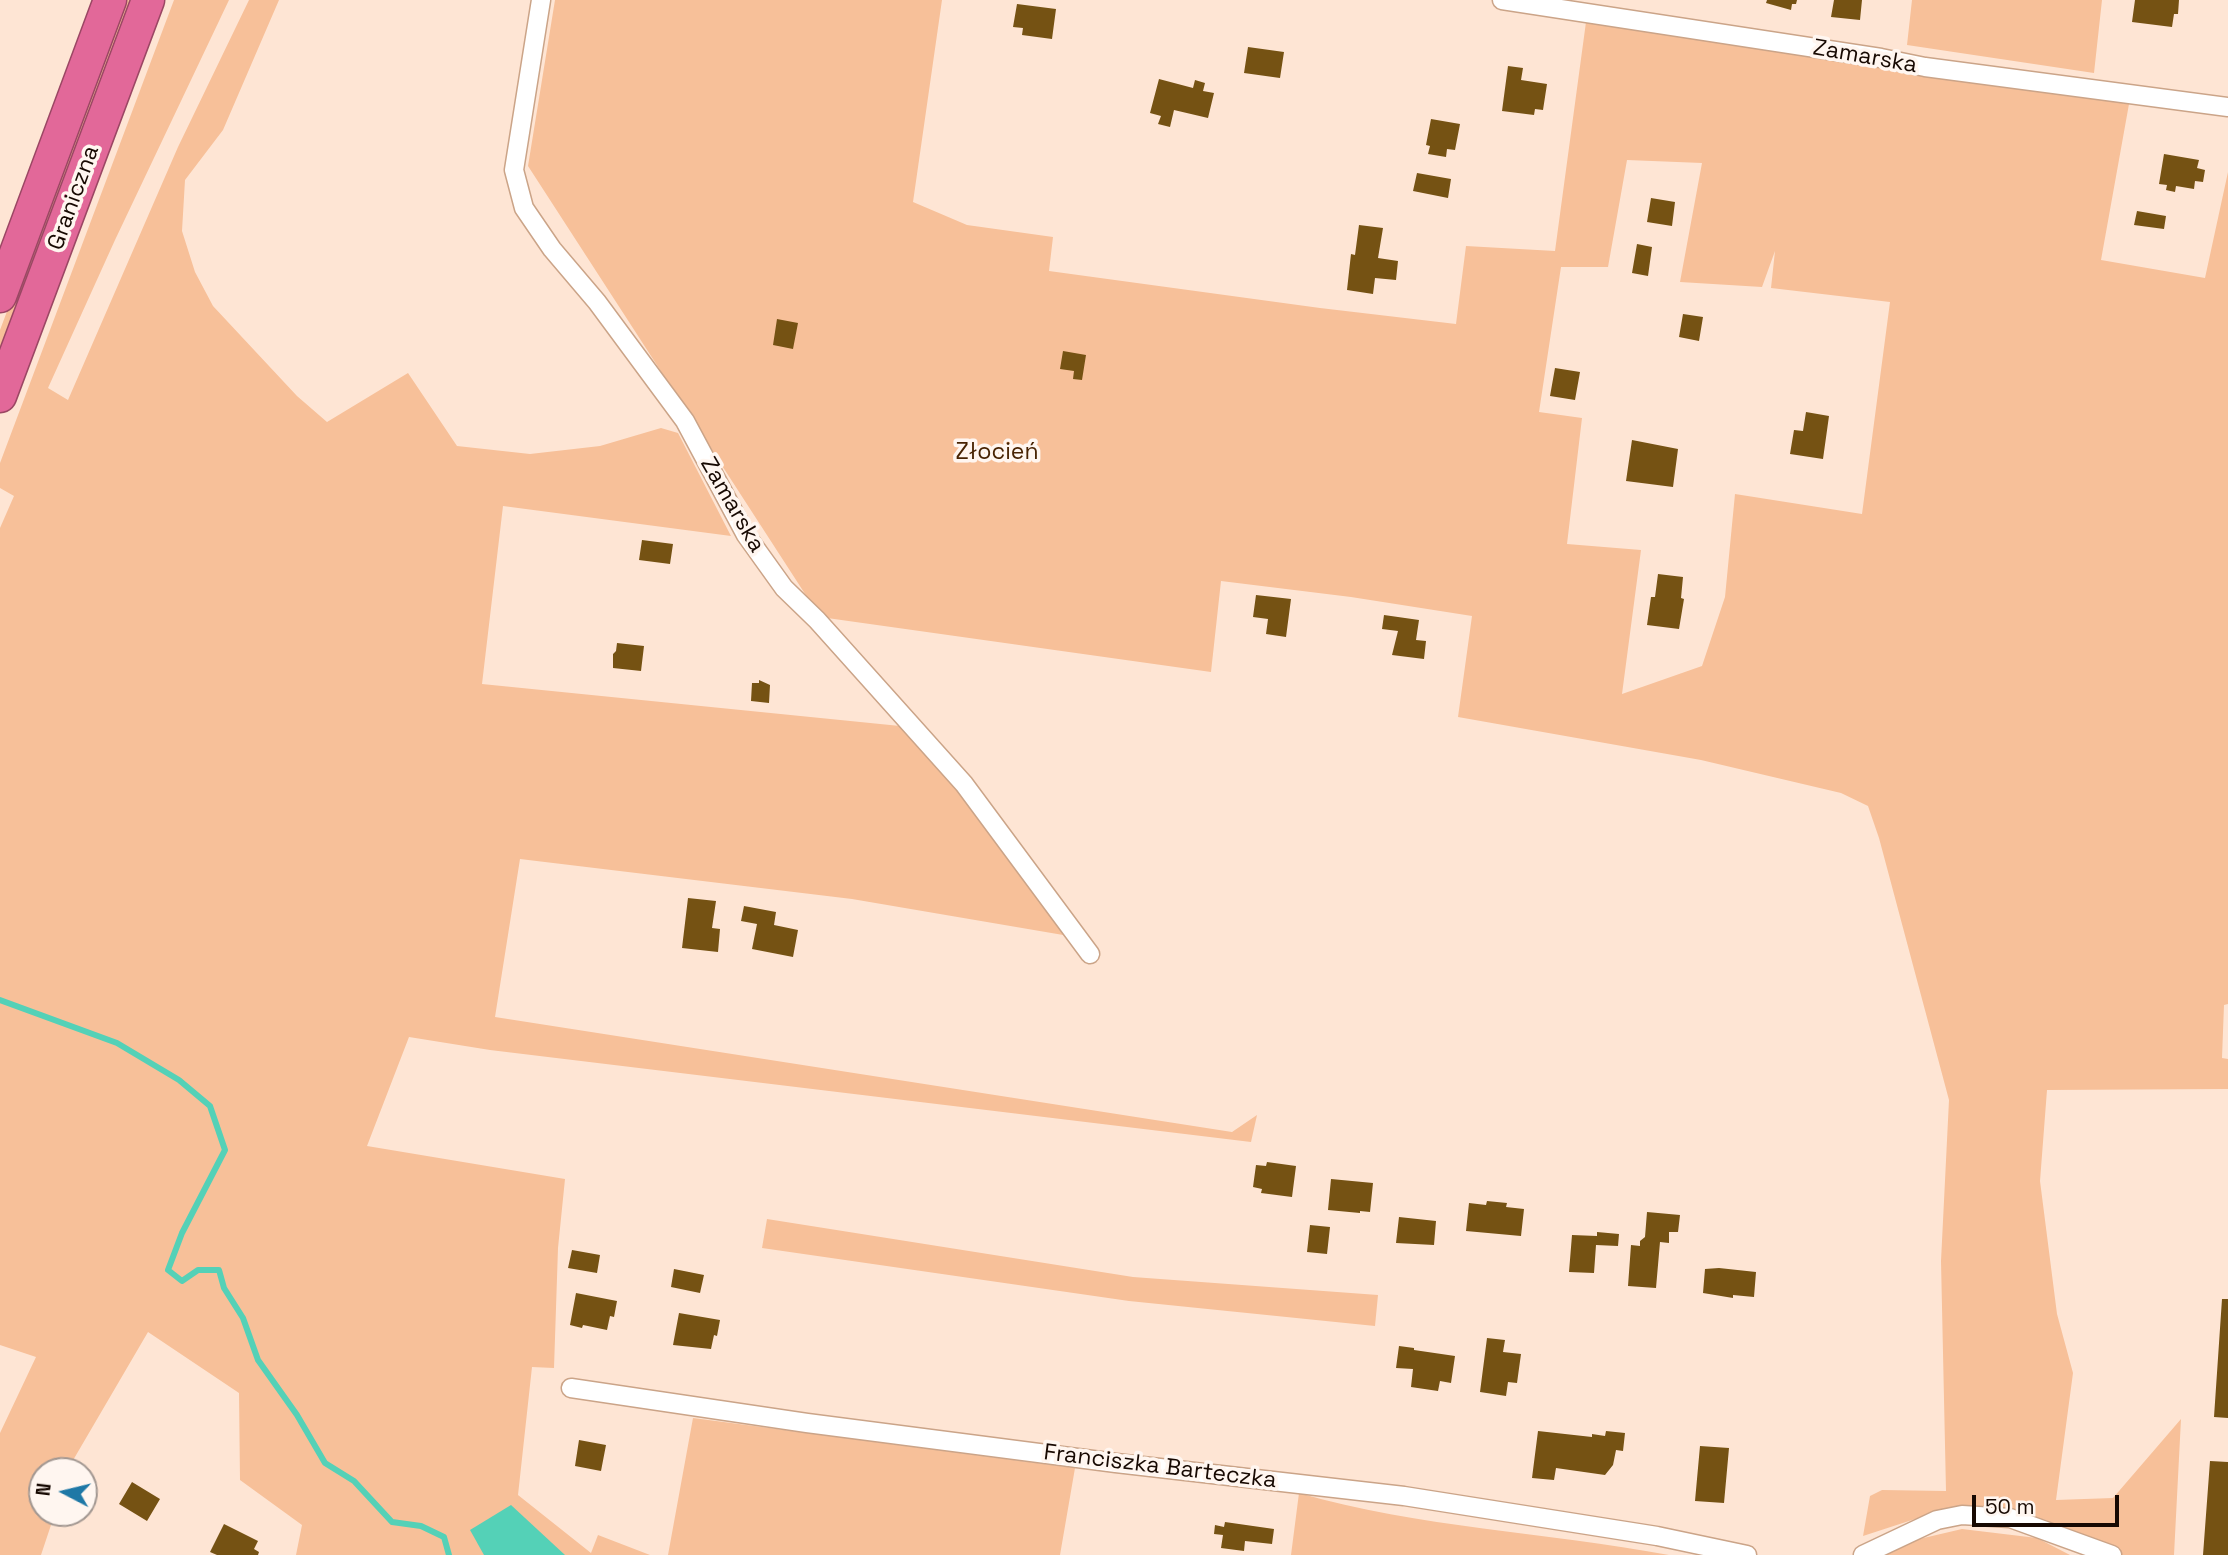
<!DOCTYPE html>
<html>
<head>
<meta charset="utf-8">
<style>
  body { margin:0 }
  #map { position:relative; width:2228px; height:1555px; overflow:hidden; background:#fee5d4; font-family:"Space Grotesk",sans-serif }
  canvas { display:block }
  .north { position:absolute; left:28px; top:1457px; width:70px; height:70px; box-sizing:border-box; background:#fff6f0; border:2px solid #a29791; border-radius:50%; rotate:277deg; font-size:19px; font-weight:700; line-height:28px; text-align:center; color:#170902 }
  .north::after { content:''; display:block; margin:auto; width:24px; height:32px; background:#1e78a6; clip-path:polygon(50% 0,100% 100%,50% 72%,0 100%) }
  .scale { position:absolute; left:1972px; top:1495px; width:147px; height:32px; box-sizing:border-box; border:4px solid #170902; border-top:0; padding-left:9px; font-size:21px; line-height:24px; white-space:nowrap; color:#170902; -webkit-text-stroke:5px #fff6f0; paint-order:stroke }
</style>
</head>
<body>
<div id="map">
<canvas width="2228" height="1555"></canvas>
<div class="north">N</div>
<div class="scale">50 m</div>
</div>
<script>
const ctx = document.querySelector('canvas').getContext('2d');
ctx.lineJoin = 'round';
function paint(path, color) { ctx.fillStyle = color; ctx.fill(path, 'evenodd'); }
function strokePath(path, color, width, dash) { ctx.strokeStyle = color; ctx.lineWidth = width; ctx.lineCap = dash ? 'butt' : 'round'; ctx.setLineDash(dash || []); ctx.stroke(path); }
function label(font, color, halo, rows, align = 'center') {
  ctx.font = font + ' "Space Grotesk",sans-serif'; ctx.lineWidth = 7; ctx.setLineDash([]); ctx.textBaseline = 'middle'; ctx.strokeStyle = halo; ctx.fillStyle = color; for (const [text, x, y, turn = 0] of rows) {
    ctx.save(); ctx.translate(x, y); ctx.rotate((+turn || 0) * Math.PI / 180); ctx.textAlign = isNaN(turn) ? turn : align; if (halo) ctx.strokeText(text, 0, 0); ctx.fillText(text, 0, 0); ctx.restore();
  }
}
const green = new Path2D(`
  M124,0H135L0,362V330Z
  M174,0H229L115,240L48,388L68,400L178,147L249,0H279L223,130L185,180L182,231L195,272L213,306L297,396L327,422L408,373L457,446L530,454L600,446L661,428L678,433L731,536L503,506L482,684L900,726L957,785L1069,936L852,899L520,859L495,1017L1232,1132L1257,1115L1251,1142L490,1050L409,1037L367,1146L565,1179L558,1248L554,1368L532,1367L518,1495L591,1553L598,1535L650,1555H296L302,1525L240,1480L239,1393L148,1332L72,1462L69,1471H42V1513H55L41,1555H0V1433L36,1357L0,1345V528L14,496L0,488V463Z
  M555,0H942L913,202L967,225L1053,237L1049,271L1320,308L1456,324L1466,246L1555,251L1586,22L2129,104L2101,260L2205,278L2228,172V1004L2224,1005L2222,1058L2228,1059V1089L2047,1090L2040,1181L2057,1314L2073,1373L2056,1500L2113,1498L2181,1419L2174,1555H2099L2046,1520L1955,1506L1863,1536L1870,1496L1882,1490L1946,1491L1941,1261L1949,1100L1879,838L1868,806L1841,793L1701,760L1458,717L1472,616L1351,597L1221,581L1211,672L820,617L528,166ZM1627,160L1702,163L1680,282L1762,287L1775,251L1771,288L1890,302L1862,514L1735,494L1725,597L1702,666L1622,694L1641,550L1567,544L1582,418L1539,412L1561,267H1608Z
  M1912,0H2102L2094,73L1907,45Z
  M767,1219L1133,1277L1378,1295L1375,1326L1129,1301L762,1248Z
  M693,1418L1075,1468L1060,1555H668Z
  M1299,1493C1420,1528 1546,1532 1669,1555H1291Z
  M1962,1529L2037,1538L2070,1555H1880L1915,1540Z`);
const water = new Path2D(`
  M511,1505L565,1555H484L470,1530Z`);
const stream = new Path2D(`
  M0,1000L117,1043L179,1080L210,1106L225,1150L182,1233L168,1270L182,1281L198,1270H219L224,1288L243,1318L258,1360L297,1415L325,1463L354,1481L392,1522L421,1526L444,1537L449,1555`);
const building = new Path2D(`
  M1767,0H1797L1796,4H1792L1791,10L1766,3Z
  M1834,0H1862L1860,20L1831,17Z
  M2135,0H2179L2178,14H2174L2172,27L2132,22Z
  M1017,4L1056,9L1052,39L1022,35L1023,28L1013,27Z
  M1248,47L1284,52L1280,78L1244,73Z
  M1508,66L1523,68L1521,80L1547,84L1543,110L1535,109L1534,115L1502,111Z
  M1159,79L1193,88L1195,80L1205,83L1203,91L1214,93L1208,118L1174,110L1170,127L1158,124L1161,116L1150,113Z
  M1431,119L1460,124L1455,150L1447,149L1446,157L1428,154L1430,146L1426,145Z
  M2164,154L2199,160L2197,168L2205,170L2203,182L2195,181L2194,189L2176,186L2175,192L2166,190L2167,185L2159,184Z
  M1417,173L1451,179L1448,198L1413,191Z
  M1651,198L1675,202L1672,226L1647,222Z
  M2137,211L2166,216L2164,229L2134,225Z
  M1359,225L1383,228L1378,258L1398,261L1396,280L1375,278L1373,294L1347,290L1351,254L1355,255Z
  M1637,244L1652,247L1648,276L1632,273Z
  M1683,314L1703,317L1699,341L1679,337Z
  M777,319L798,323L793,349L773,345Z
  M1063,351L1086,355L1082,380L1073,379L1074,371L1060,369Z
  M1555,368L1580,372L1575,400L1550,396Z
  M1806,412L1829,416L1823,459L1790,454L1794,430L1803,431Z
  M1632,440L1678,449L1673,487L1626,481Z
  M642,540L673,544L670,564L639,560Z
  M1658,574L1683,577L1681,598L1684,599L1679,629L1647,625L1651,597H1655Z
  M1256,595L1291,599L1286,637L1266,634L1268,619L1253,617Z
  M1384,615L1419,620L1416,640L1426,641L1424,659L1392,655L1398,631L1382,629Z
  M617,643L644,646L641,671L613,668V654L616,651Z
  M759,680L770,685L769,703L751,701L752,683H759Z
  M688,898L716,901L712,928L720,929L718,952L682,948Z
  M744,906L776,912L774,925L798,930L793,957L752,949L757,924L741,921Z
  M1267,1162L1296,1166L1292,1197L1261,1193L1262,1189L1253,1187L1256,1165L1266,1166Z
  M1331,1179L1373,1183L1370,1212L1360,1211V1213L1328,1210Z
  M1487,1201L1507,1203L1506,1207L1524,1209L1521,1236L1466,1231L1469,1203L1486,1205Z
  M1647,1212L1680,1215L1678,1232H1669V1243L1660,1242L1656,1288L1628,1286L1631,1245L1640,1246V1241L1645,1237Z
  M1399,1217L1436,1221L1434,1245L1396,1243Z
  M1310,1225L1330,1227L1327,1254L1307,1252Z
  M1597,1232L1619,1234L1618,1246L1596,1245L1594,1273L1569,1272L1572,1235L1597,1236Z
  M572,1250L600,1255L597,1273L568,1268Z
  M1719,1268L1756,1272L1754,1297L1733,1295V1298L1703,1293L1705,1269Z
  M674,1269L704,1275L700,1293L671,1287Z
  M576,1293L617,1301L614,1317L610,1316L607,1330L583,1325L582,1328L570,1325Z
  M2222,1299H2228V1418L2214,1417Z
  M679,1313L720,1320L717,1336L714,1335L711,1349L673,1345Z
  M1487,1338L1505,1340L1503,1352L1521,1354L1517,1383L1508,1382L1506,1396L1480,1392Z
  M1399,1346L1414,1348V1350L1455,1356L1451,1383L1440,1381L1438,1391L1411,1387L1413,1369L1396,1368Z
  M1538,1431L1592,1437V1434L1605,1436L1606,1431L1625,1433L1623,1451L1616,1450L1613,1465L1605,1475L1556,1468L1554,1480L1532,1478Z
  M579,1440L606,1445L601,1471L575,1466Z
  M1700,1446L1729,1448L1724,1503L1695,1501Z
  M2210,1461L2228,1462V1555H2203Z
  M132,1482L160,1499L147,1521L119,1504Z
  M1225,1522L1274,1529L1272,1544L1245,1541L1244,1551L1221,1548L1223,1535L1214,1534L1215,1525L1224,1527Z
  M224,1524L258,1541L254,1549L259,1552L258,1555H217L210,1552Z`);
const minor = new Path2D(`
  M541,0L514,170L524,208L552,249L597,302L685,421L746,535L784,588L817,620L964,784L1090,954
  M1502,0L1881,58L1925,67L2228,107
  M571,1388L807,1423L1116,1463L1404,1496L1657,1536L1747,1555
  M1863,1555L1937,1520L1962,1515L2010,1518L2112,1555`);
const motorway = new Path2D(`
  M0,296L110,0
  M0,396L148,0`);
const streetNames = [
  ["Zamarska",1865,57,10],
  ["Graniczna",74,198,-70],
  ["Zamarska",732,505,60],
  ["Franciszka Barteczka",1160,1467,7]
];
const parkNames = [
  ["Złocień",997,453]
];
paint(green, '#f7c099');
paint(water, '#54d1b7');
strokePath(stream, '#54d1b7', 6);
paint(building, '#755213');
strokePath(minor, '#cba488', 21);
strokePath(motorway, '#9b4764', 35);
strokePath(minor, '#fff', 18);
strokePath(motorway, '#e26899', 32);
label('23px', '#170902', '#fff6f0', streetNames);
label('23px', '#482302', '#fff6f0', parkNames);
</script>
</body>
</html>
